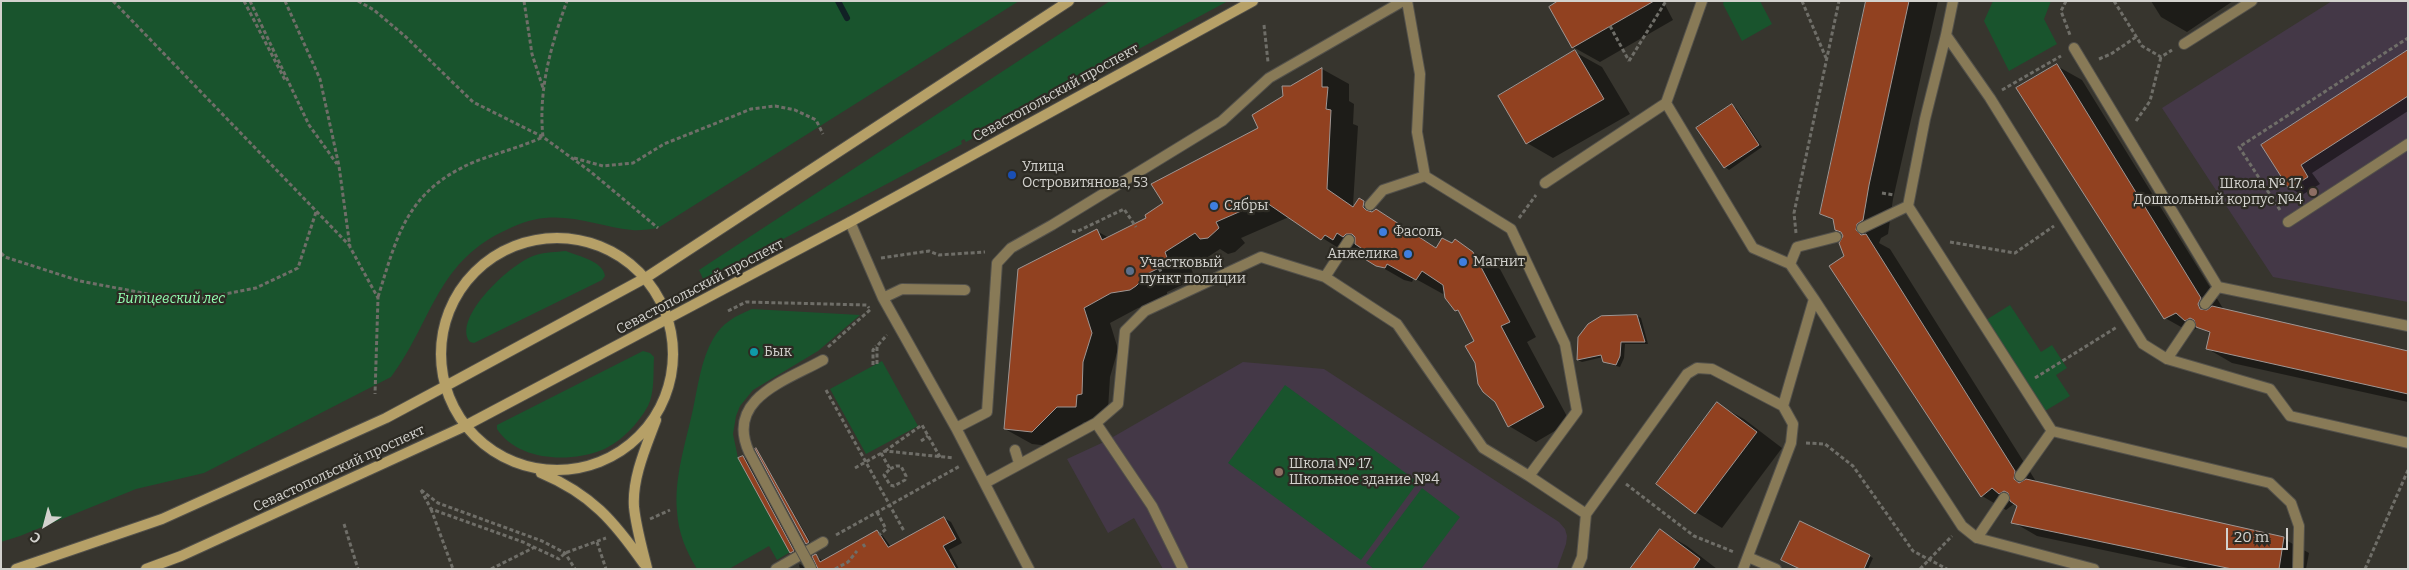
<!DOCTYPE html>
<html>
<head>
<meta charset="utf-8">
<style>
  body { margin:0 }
  #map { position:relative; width:2409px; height:570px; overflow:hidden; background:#37352e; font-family:Bitter,serif }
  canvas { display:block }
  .frame { position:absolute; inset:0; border:2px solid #d3d2ce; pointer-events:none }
  .north { position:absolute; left:20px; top:500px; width:50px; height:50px; -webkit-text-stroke:4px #2d2b24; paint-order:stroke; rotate:217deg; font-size:14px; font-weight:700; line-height:20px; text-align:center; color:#d3d2ce }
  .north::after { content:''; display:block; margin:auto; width:18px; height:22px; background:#d3d2ce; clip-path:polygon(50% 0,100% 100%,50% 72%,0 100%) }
  .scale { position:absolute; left:2226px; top:528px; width:62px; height:22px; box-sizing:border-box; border:2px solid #d3d2ce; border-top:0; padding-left:6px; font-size:15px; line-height:18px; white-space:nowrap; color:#d3d2ce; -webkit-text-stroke:4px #2d2b24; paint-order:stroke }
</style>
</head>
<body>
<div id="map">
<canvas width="2409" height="570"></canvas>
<div class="frame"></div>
<div class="north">С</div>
<div class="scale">20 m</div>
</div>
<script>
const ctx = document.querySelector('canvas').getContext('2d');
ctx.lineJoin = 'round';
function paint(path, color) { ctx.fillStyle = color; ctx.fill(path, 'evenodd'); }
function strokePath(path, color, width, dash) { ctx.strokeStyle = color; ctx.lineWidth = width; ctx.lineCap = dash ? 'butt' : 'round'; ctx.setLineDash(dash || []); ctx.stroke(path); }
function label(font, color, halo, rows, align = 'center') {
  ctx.font = font + ' Bitter,serif'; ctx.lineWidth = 4.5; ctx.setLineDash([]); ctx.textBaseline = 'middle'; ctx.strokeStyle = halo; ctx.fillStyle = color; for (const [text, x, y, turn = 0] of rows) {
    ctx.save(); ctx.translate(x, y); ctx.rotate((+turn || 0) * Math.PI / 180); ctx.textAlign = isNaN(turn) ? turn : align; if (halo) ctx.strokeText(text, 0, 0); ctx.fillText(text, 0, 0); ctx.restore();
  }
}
const education = new Path2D(`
  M2332,1H2408V302L2273,277L2162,108Z
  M1243,362L1324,369L1559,522L1565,529L1567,536L1566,544L1557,569H1163L1134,518L1108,533L1067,459L1106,441Z`);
const green = new Path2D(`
  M1,1H1019L658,228C650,229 640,231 632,230C602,227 575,215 545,218C530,219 516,225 502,232C436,264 431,324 391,377L204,473L136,489L20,536L1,542Z
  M1110,1H1228L966,142L964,139L961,141L962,144L704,281L699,270Z
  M1724,1H1760L1772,24L1742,41L1723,4Z
  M1993,1H2051L2044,19L2057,44L2009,71L1984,21Z
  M566,251C578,256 603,261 605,276L602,280L474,343L470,342C451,318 513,261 536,255C545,252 557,252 566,251Z
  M2010,305L2041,352L2052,345L2067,368L2056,375L2070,396L2045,411L1986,320Z
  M752,309L860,315L818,351L753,390L740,406L736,416L733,434L738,458L790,552L777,560L769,546L729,569H697C686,551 678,532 677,511C674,477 686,442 693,409C698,386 701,360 713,339C722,323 735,316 752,309Z
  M643,351L650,353L654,357C653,372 655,392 648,406C638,424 621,442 602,450C569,463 518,461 497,429V425Z
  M882,361L918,426L866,454L830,389Z
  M1285,385L1418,482L1361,560L1228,463Z
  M1422,488L1460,517L1421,569H1374L1366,563Z`);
const shadow = new Path2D(`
  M1561,1H1663L1673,20L1600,62L1573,47Z
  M1868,1H1938L1893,199L1888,234L1881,238L1879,243L1890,249L2037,483L2284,539L2309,553L2306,569H2193L2037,536L2013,522L2018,505L2015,503L2006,510L1982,496L1846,257L1844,234L1836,230L1834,221L1822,214Z
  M2151,1H2233L2187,32L2161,17Z
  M2408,51V111L2312,173L2320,184L2302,195L2290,188L2262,145Z
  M1575,52L1602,67L1630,114L1553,158L1527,143Z
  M2057,66L2082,80L2224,310L2408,352V402L2232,363L2208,349L2211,334L2199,327L2190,332L2165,318Z
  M1322,69L1349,84V101L1354,104L1353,124L1358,126L1353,205L1355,206L1360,200L1437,248L1452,245L1455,241L1500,269L1536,337L1527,342L1570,422L1536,442L1509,426L1476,341L1462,314L1456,310L1445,291L1443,294L1414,278L1412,282L1404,280L1364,257L1369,251L1364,248L1360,255L1352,250L1348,254L1289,217L1241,238L1245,243L1235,252L1228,254L1220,249L1191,268L1195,279L1167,292V297L1157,304L1138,308L1110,323L1118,349L1110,377L1108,409L1103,422H1084L1059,447L1032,444L1005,429L1097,231L1109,238L1147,218L1259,129L1291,87Z
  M1732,106L1736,108L1762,147L1729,170L1725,167L1698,128Z
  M1637,316L1641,318L1648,344H1625L1624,358L1620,367L1609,364L1603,357L1582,362L1578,360Z
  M1717,404L1744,419L1782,448L1722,528L1696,512Z
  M759,453L812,545H811L807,543Z
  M743,457L747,459L797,553L795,554L791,552Z
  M944,518L951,522L962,543L949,550L959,569H819L816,556L823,561L877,532L883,536L891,547Z
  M1800,523L1873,558L1868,569H1802Z
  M1661,531L1687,546L1717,569H1632Z
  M800,564L808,569H800L799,565Z`);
const stream = new Path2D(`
  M838,1L847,18`);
const building = new Path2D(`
  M1558,1H1654L1572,48L1549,7Z
  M1866,1H1909L1869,185L1863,220L1857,224L1856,230L1861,235L1866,234L2015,471L2014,479L2019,483L2026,479L2284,537L2279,569H2232L2011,523L2017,506L2010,501L2008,493L2004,491L1999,494L1992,488L1981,497L1829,266L1844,256L1839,243L1843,236L1841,232L1835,230L1833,219L1820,214Z
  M1575,50L1604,99L1526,144L1498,96Z
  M2408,50V96L2301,165L2308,177L2289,189L2261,145Z
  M2057,64L2201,298L2198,304L2200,309L2207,310L2212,306L2408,351V394L2206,349L2210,332L2196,327L2194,320L2190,318L2185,321L2176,313L2164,319L2016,88Z
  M1322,68V87H1328L1326,109L1331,110L1327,189L1353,207L1359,198L1364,201L1363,207L1366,210L1372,212L1376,209L1436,248L1442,238L1452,243L1455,239L1473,252L1510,322L1501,326L1544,407L1508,427L1495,402L1483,392L1478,384L1475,363L1465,346L1474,341L1458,310L1455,311L1445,298L1443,285L1422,271L1416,280L1387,264L1385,268L1376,266L1363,258L1367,252L1355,244V237L1352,234H1346L1343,237L1337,233L1333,240L1325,235L1321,240L1264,201L1216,222L1219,228L1208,238L1200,239L1195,233L1165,252L1169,263L1141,277V281L1136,286L1130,290L1111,293L1084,308L1092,333L1083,362L1082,394L1077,395L1076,407H1057L1032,432L1004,429L1018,269L1097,229L1102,240L1146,218L1145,215L1163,203L1151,184L1258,128L1252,115L1283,96L1282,86H1290Z
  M1732,104L1759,145L1724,168L1696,128Z
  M1637,315L1645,342H1621L1620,356L1616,365L1603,362L1601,355L1577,360L1578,337L1588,324L1601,316Z
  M1717,402L1757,432L1695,514L1656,484Z
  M756,448L809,542L806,544L755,449Z
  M743,456L794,551L790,553L738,458Z
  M944,517L956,539L943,546L956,569H818L812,556L816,554L820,562L877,530L888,547Z
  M1800,521L1870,555L1864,569H1800L1781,560Z
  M1660,529L1700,559L1693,569H1630Z`);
const path = new Path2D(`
  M113,1L350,246
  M244,1L285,80
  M250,1L309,125L337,164
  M285,1L320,79L339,166L350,247L378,298L375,394
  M358,1L374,10L406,37L473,102L543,137L591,172L658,228
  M524,1L532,54L543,88
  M1802,1L1826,58
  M2066,1L2061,11L2070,35
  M2114,1L2142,46L2161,57L2172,50
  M1264,25L1268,62
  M1610,26L1629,61
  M2099,59L2111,54L2136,37
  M1629,61L1666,1
  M2002,90L2061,56
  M2136,121L2150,101L2161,57
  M574,158L603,166L633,163L664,144L709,126L751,109L775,106L795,110L816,120L823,134
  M1882,193L1894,195
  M2280,210L2239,147L2408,38
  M1519,218L1536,195
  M1072,231L1076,232L1124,209L1136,227
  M1796,233L1794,213L1839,1
  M1950,242L2015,253L2054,226
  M1,253L5,257L80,281L148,294L199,299L256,288L298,268L316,212
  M881,258L929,251L939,255L985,252
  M1159,268L1168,285
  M378,297C398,233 407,191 474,162C497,153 521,147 543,137C538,90 551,45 567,1
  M728,311L746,302L867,305L869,308
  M828,347L871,309
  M877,364V346L887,335
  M873,365V350L876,346
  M2035,378L2117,327
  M826,390L904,531
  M921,441L928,436
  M1806,443L1825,444L1853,466L1913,551L1947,569
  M885,451L922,425L940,457
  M881,453L890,469L884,475L890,485L894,486L905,480L906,476L901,466H896L890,469
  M855,468L885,451L954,458
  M1626,484L1694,536L1734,552
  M421,490L431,509L523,542L559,559L565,553L606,538
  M421,490L438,503L542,541L565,553L575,569
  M431,509L453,569
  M877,512L886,529L879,535
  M650,519L670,510
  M344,524L358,569
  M836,535L960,466
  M597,542L606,569
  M863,544L865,547
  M491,569L535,547
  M835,569L848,562L857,551
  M1920,569L1952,536
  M2365,569L2408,470`);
const lane = new Path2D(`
  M1407,1L1420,74L1417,132L1425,176L1511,229L1565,344L1577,411L1529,476L1586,514
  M1702,1L1666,103L1753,248L1790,264L1814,299L1783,406L1793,424L1791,443L1743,569
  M1946,35L1953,1
  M2184,44L2252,1
  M2074,48L2218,287L2408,326
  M1545,183L1666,103
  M1370,205L1383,190L1425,176
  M850,222L883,298L956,428L1029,569
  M2288,222L2408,144
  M1862,228L1908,206
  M1349,240L1325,277L1397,324L1483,448L1529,476
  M1790,264L1797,247L1836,237
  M883,298L902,289L965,290
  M1814,299L1962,526L1977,538L2094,569
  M2205,304L2218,287
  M2167,359L2190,325
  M1096,423L1152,506L1183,569
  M956,428L987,412L997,263L1011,248L1052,225L1222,121L1269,78L1403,1
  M1015,450L1019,463
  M2020,476L2052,431
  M985,483L1096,423L1118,404L1125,331L1145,311L1261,257L1325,277
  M1977,538L2004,498
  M799,546L749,452C725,399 785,381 823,360
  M1748,557L1776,569
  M776,569L823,542
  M1577,569L1582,557L1586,514L1687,374L1697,368L1712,369L1783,406
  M2298,569L2299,526L2291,503L2270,483L2052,431L1908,206L1925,119L1946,35L1990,98L2143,344L2167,359L2270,389L2290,416L2408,443`);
const secondary = new Path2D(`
  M441 354a116 116 0 1 1 232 0a116 116 0 1 1-232 0Z
  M541,473C591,494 614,521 644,564
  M647,568C642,548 636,527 634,507C632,478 646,447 656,420
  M16,569L162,519L386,418L442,388L647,277L1069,1
  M146,569L181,556L463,427L850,222L1253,1`);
const laneBridge = new Path2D(`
  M799,546L811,568`);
const markers = [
  [1012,175,5,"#1a4fb4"],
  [2313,192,5,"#8d6e63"],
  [1214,206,5,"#3f7fe0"],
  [1383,232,5,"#3f7fe0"],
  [1408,254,5,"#3f7fe0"],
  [1463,262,5,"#3f7fe0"],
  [1130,271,5,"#5c6f8a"],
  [754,352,5,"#0f9aa8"],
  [1279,472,5,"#8d6e63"]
];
const streetNames = [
  ["Севастопольский проспект",1056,93,-29],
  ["Севастопольский проспект",700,287,-28],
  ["Севастопольский проспект",339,469,-25]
];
const poiNames = [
  ["Улица",1022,167],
  ["Островитянова, 53",1022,183],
  ["Школа № 17.",2303,184,"right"],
  ["Дошкольный корпус №4",2303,200,"right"],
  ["Сябры",1224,206],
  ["Фасоль",1393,232],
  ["Анжелика",1398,254,"right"],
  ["Магнит",1473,262],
  ["Участковый",1140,263],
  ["пункт полиции",1140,279],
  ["Бык",764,352],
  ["Школа № 17.",1289,464],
  ["Школьное здание №4",1289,480]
];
const parkNames = [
  ["Битцевский лес",171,299]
];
paint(education, '#443847');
paint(green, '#19542d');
paint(shadow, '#0007');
strokePath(stream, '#112125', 6);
paint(building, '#914120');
strokePath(building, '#9f9693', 1);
strokePath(lane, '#53514b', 12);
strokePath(secondary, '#53514b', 12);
strokePath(path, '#6f6e68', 3, [4, 2.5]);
strokePath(lane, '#887a57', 10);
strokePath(secondary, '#b6a067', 10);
strokePath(laneBridge, '#53514b', 12, []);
strokePath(laneBridge, '#887a57', 10);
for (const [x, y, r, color] of markers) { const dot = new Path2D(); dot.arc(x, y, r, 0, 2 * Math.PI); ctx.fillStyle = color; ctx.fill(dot); strokePath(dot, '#2d2b24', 2); }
label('14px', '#d3d2ce', '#2d2b24', streetNames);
label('14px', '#d3d2ce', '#2d2b24', poiNames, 'left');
label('italic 14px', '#92feb0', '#2d2b24', parkNames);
</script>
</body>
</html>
